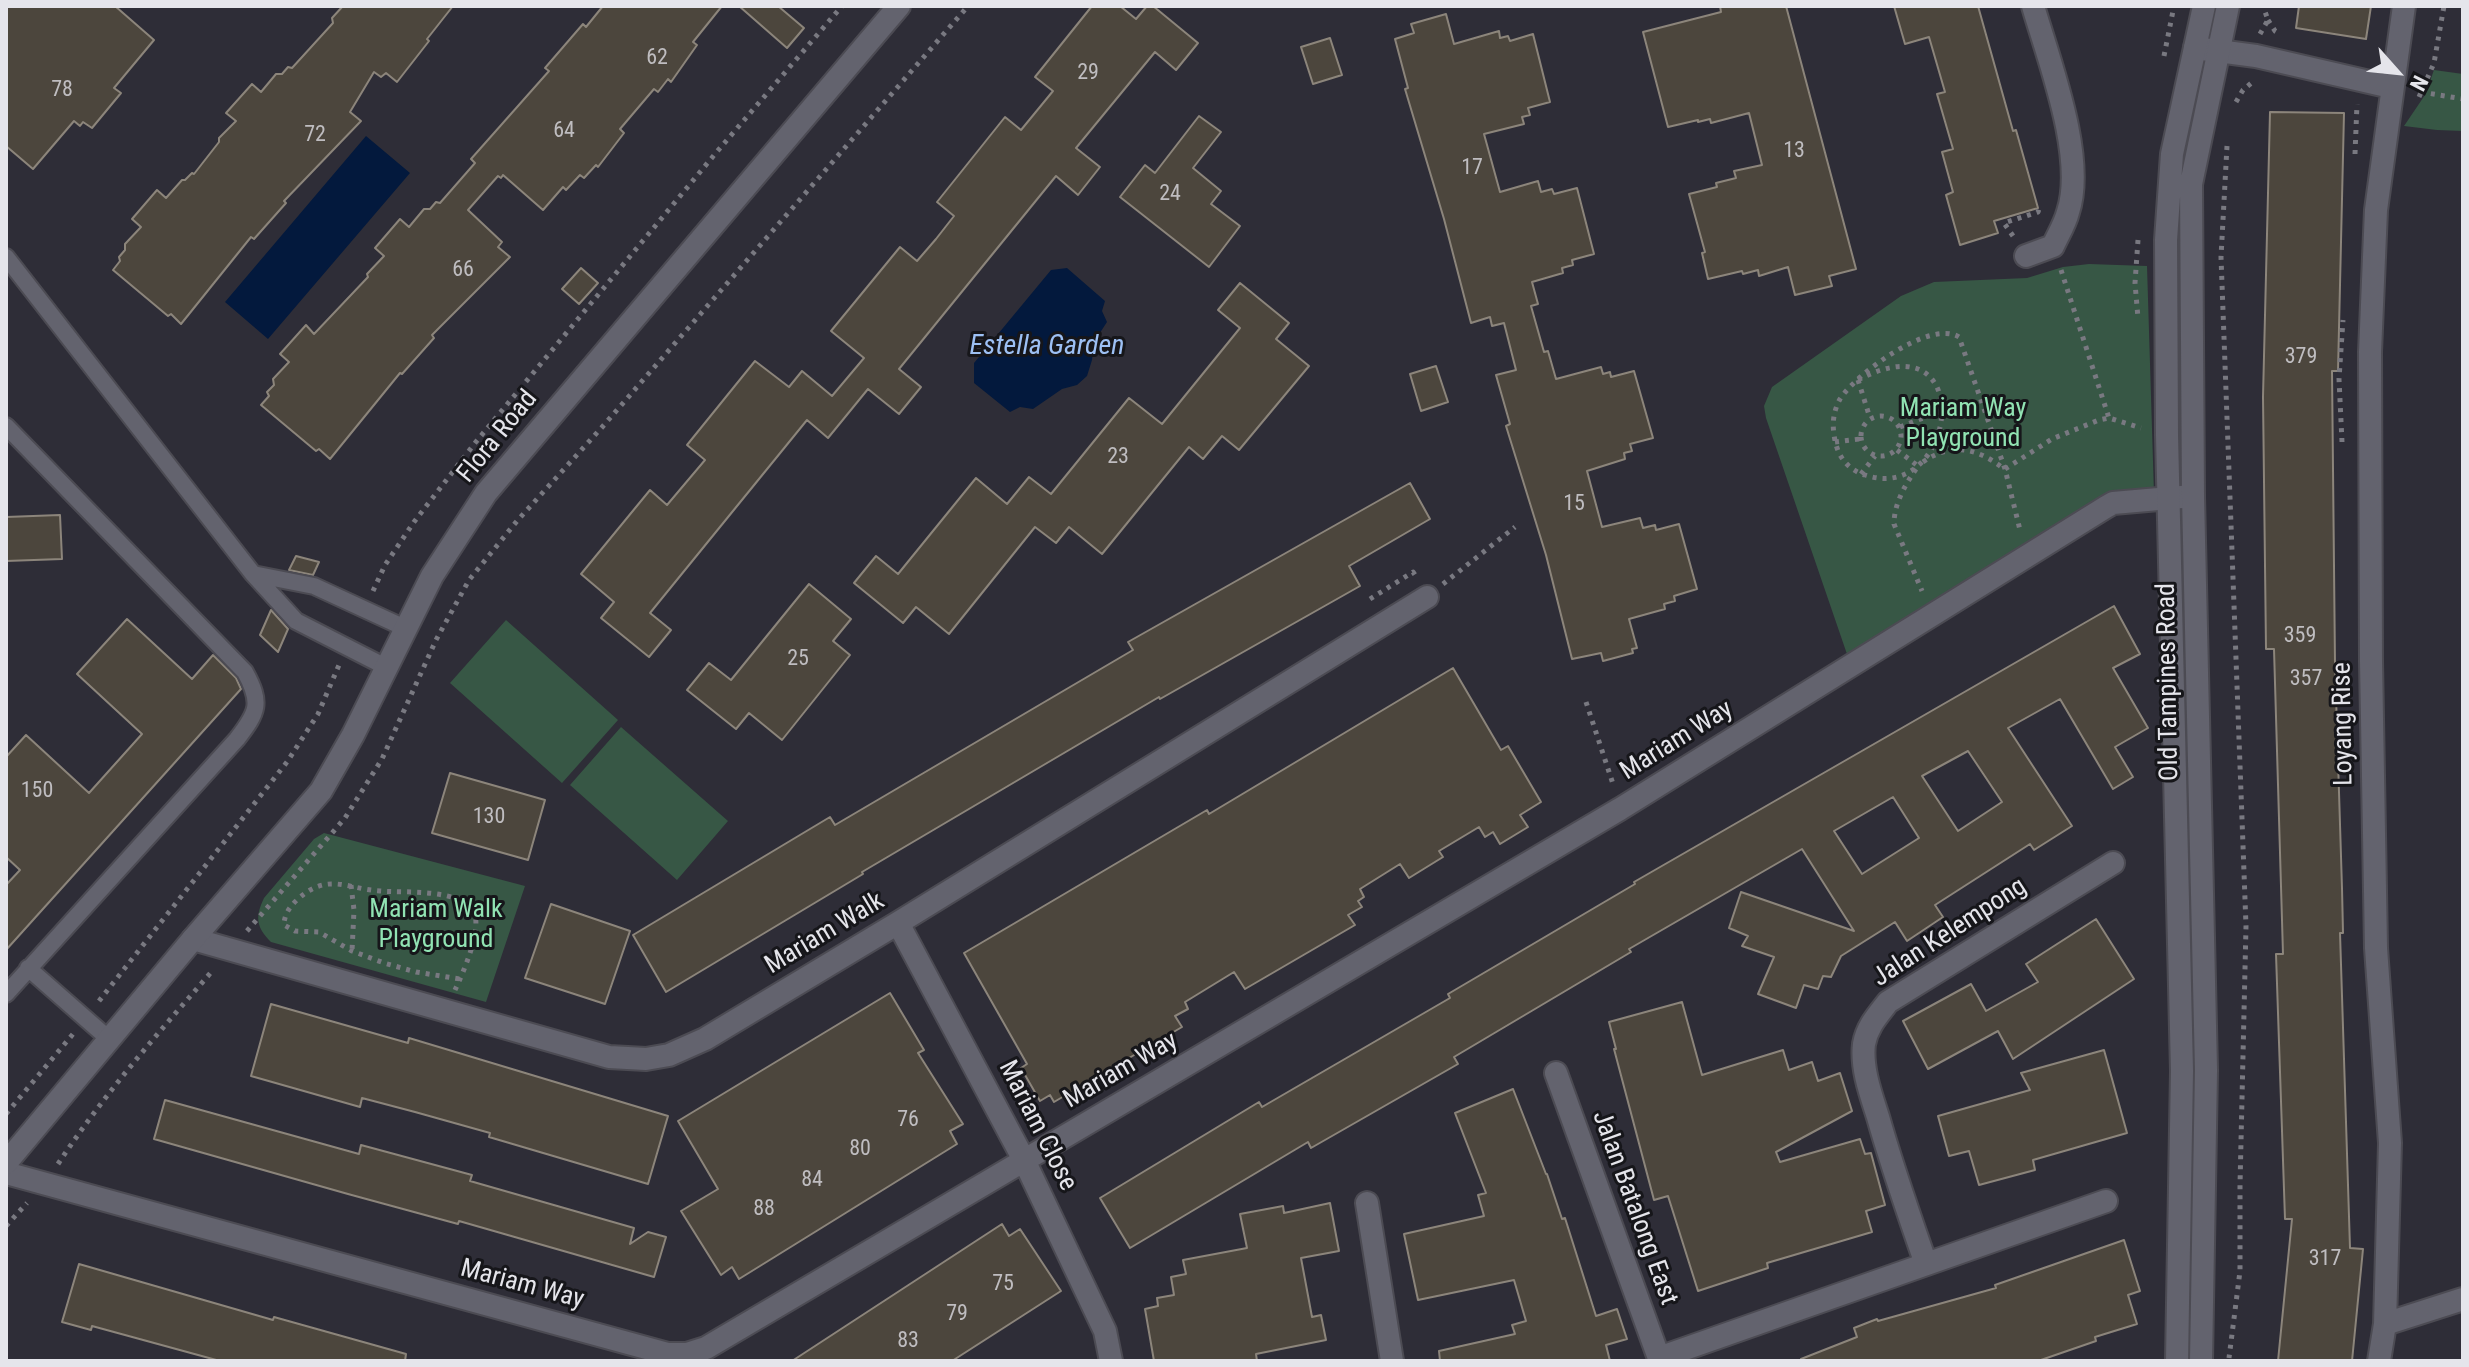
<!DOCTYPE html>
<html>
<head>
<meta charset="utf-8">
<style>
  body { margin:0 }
  #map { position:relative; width:2469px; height:1367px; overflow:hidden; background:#2e2d37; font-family:"Roboto Condensed",sans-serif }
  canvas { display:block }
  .frame { position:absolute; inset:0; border:8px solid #e5e5eb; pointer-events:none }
  .north { position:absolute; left:2357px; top:32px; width:80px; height:80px; -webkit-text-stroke:6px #16161a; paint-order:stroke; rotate:117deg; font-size:22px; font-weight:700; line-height:32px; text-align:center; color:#e5e5eb }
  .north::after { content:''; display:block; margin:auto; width:28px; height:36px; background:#e5e5eb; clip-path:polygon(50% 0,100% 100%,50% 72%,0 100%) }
</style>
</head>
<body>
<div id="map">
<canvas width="2469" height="1367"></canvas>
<div class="frame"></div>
<div class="north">N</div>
</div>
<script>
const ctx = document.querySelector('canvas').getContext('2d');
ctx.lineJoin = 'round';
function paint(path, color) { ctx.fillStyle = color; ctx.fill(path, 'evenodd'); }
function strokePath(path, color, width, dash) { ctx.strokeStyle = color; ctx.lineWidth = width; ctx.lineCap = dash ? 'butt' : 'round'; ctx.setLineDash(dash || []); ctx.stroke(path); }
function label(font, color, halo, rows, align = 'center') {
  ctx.font = font + ' "Roboto Condensed",sans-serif'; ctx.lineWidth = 6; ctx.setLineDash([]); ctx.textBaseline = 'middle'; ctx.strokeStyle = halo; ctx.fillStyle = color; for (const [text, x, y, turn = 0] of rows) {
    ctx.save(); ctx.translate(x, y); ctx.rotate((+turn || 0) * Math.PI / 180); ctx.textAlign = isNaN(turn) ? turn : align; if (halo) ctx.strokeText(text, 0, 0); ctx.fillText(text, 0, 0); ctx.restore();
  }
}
const green = new Path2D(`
  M2434,70L2463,74V131L2437,130L2404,126L2425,95Z
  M2089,264L2147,266L2154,494L2110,499L1849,660L1766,418L1764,406L1772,387L1901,296L1934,282L2027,278L2063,267Z
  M506,620L618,720L562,783L450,683Z
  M621,727L728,821L677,880L570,785Z
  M324,833L525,886L486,1002L271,942C256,927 255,917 264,898L314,839Z`);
const water = new Path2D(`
  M366,136L410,173L268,339L225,302Z
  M1067,268L1105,301L1102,311L1107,322L1094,342L1092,360L1087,376L1077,385L1062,389L1033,409L1020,407L1010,412L974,383V363L1051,270Z`);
const building = new Path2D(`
  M6,6H115L154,40L114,88L121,93L92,128L83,122L80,126L74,121L33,169L6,146Z
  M343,6H453L427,39L429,41L397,82L386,73L381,77L374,72L350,112L361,121L284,201L286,203L254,239L251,237L181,324L171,314L168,316L113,270L120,261L119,257L125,250V244L141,227L132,219L157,190L166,198L182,180H185L192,173L194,174L219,142V138L236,121L226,113L252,84L261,92L276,74H282L288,67L292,68L333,23L332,18Z
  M603,6H722L693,42L697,45L671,82L668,79L658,92L654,89L620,129L624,133L598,167L596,165L584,178L580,175L566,190L563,187L543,210L503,175L501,178L498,176L468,210L502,242L498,247L510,257L432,335L434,338L402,374L400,373L330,459L319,449L316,451L261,405L269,396L267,392L274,385L273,379L289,362L280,354L306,325L314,334L368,277L367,274L384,256L375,248L400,219L409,227L424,209H430L436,202L440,203L475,163L471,159L549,71L545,68L583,24L586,27Z
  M739,6H778L804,28L787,48Z
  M1092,6H1120L1136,19L1147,6H1153L1198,43L1176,70L1155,52L1076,148L1100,167L1078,195L1056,176L899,369L921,387L899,414L868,389L828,438L807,420L650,613L671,630L649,657L601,618L614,602L581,574L650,490L667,505L705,460L687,445L755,361L789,387L802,371L832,396L864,358L831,331L900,247L917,261L936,239L954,216L937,202L1005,117L1021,130L1053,91L1035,77Z
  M1720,6H1786L1856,269L1829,276L1832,286L1795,295L1788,267L1759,276L1758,270L1743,274L1742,271L1708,279L1702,253L1705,252L1689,194L1717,187L1716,183L1736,178L1734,171L1762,165L1749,113L1711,123L1710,119L1698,122V120L1668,127L1643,32L1721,12Z
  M1894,6H1978L2013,131L2016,130L2038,208L1994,221L1998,233L1960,245L1946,195L1953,192L1942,152L1953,149L1937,94L1945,92L1929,37L1905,44Z
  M2299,6H2371L2366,39L2296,28Z
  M1446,14L1454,44L1499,31L1500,38L1508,36L1510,41L1533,34L1550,102L1528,108L1530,115L1522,117L1524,124L1484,134L1500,192L1538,181L1541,192L1552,189L1554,194L1577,188L1594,254L1572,260L1573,265L1562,268L1563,273L1532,282L1538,304L1531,306L1544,352L1548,351L1556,379L1601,367L1603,374L1610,372L1611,377L1634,371L1653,438L1630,444L1632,451L1624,453L1625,459L1587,471L1602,527L1640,518L1643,528L1655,525L1656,530L1679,524L1697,589L1674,596L1675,601L1664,604L1665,609L1629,619L1637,648L1632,649L1633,653L1603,661L1601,653L1572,659L1546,555L1506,426L1510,424L1496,375L1516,370L1504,323L1492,326L1490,317L1471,323L1444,219L1405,89L1408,88L1395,39L1414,33L1411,24Z
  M1330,38L1342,75L1313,84L1301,47Z
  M2270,112L2344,113L2338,371H2332L2335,664L2342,888L2343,933H2340L2350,1248L2363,1249L2352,1361H2278L2292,1219H2285L2276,954H2283L2274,649H2266L2263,397Z
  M1199,116L1221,132L1193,168L1221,191L1211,204L1240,226L1209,267L1120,197L1145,165L1155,173Z
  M581,268L598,283L579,304L562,289Z
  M1240,283L1289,323L1276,339L1309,366L1239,450L1222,436L1203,459L1189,447L1102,554L1069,527L1056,543L1035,527L949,634L916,607L903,623L854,583L876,556L898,574L976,478L1007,504L1029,477L1051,494L1129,398L1162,424L1240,328L1218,310Z
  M1436,366L1448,402L1421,411L1410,374Z
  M1410,483L1430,519L1349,566L1360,586L1160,699L1159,697L862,872L863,874L666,992L633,935L830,817L835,825L1133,650L1128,642Z
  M60,515L62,559L6,561V517Z
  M296,556L319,562L313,575L289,570Z
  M809,584L851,619L833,641L850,655L782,740L749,713L736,729L687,690L709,663L731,680Z
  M2114,606L2140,654L2113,668L2148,728L2115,747L2133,777L2113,789L2060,699L2008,728L2072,826L2034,850L2030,844L1935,905L1943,917L1907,941L1895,922L1841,956L1831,977L1823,976L1818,989L1804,985L1796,1008L1758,994L1774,957L1742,946L1748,936L1729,928L1741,892L1854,931L1802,849L1629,949L1631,952L1454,1057L1458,1064L1311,1148L1308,1142L1130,1248L1100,1198L1259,1102L1262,1107L1450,998L1448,994L1635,884L1634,882ZM1968,751L2002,802L1958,831L1922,776ZM1893,797L1919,838L1862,874L1834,831Z
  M271,610L288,629L278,652L260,635Z
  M127,619L192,679L213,655L236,678L241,689L6,950V885L20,870L6,857V757L26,735L89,793L142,734L77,674Z
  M1453,668L1501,750L1508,746L1541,802L1520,815L1528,827L1500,844L1493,832L1485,837L1479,827L1439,851L1443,857L1409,878L1400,864L1360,889L1364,897L1358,901L1362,907L1348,915L1355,925L1245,989L1234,972L1185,1002L1188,1009L1175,1016L1182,1027L1054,1102L1050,1095L1040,1101L1021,1068L1027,1064L964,953L1207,810L1209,814Z
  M450,773L545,800L528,860L432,833Z
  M551,904L630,931L605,1004L525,978Z
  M2096,919L2134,979L2013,1059L1998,1031L1928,1069L1903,1021L1971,984L1986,1011L2038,982L2026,964Z
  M890,993L924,1050L918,1053L963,1124L950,1131L957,1144L739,1279L732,1267L721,1275L681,1211L718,1189L678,1121Z
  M1682,1002L1702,1075L1783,1050L1789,1070L1812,1062L1818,1081L1840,1073L1852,1111L1776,1152L1780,1162L1860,1139L1865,1154L1871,1153L1885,1205L1866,1211L1872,1232L1767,1263L1768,1268L1698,1291L1668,1196L1654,1200L1614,1049H1616L1609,1022Z
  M271,1004L408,1043L409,1038L668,1116L648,1184L489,1137L490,1133L415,1112L362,1098L360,1107L251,1076Z
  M2104,1050L2127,1133L2033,1160L2035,1170L1979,1185L1969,1151L1949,1156L1938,1116L2030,1090L2021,1073Z
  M1513,1089L1546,1174H1547L1562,1219L1565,1218L1596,1316L1617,1309L1627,1339L1606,1345L1610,1361H1440L1439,1351L1515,1334L1512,1325L1526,1321L1514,1280L1418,1300L1404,1234L1484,1216L1478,1195L1486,1193L1455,1113Z
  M165,1100L359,1154L361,1145L472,1175L470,1181L634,1228L630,1244L648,1232L666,1237L654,1277L459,1221L458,1224L348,1194L154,1139Z
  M1330,1203L1339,1251L1301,1258L1312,1317L1321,1315L1326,1340L1256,1354L1257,1361H1154L1145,1309L1158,1306L1157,1298L1174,1295L1171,1277L1186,1274L1183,1260L1247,1248L1240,1214L1283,1206L1284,1213Z
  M1002,1224L1009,1236L1020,1229L1061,1291L952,1361H792Z
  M2124,1240L2140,1291L2128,1295L2137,1324L2095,1337L2096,1341L2038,1361H1801V1359L1857,1337L1854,1328L1877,1319L1878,1321L1996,1288L1995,1285Z
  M79,1264L273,1320L274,1317L406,1354L405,1361H220L92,1326L91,1330L62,1322Z`);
const path = new Path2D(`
  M2268,20L2275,31L2280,34
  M2260,34L2268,20L2263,6
  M2164,56L2174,6
  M2421,92L2463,99
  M2419,97L2434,63L2444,6
  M2236,102L2243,90L2255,80
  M2227,146L2221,257L2246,926L2240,1185V1271L2229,1358
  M2355,154L2357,104
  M2013,236L2004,223L2038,212L2039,209
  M2138,240L2135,283L2138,318
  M2061,270L2109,418
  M1858,380C1980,315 1957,506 1865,475C1846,469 1836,454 1834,434C1832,422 1834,410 1840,399C1856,374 1930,319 1959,337L2005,469L2020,530
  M1858,380L1870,418
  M1861 436a20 20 0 1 1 40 0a20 20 0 1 1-40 0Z
  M1900,427L1944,410
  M1835,442L1860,439
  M2342,442L2339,379L2343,320
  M1897,450L1918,466
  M1923,462C1951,442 1978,448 2004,469
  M1916,469C1905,485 1894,504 1894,524L1922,591
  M2005,469L2052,439L2099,420L2109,418L2141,428
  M1861,474L1875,456
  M1443,584L1515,527
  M373,591L385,565L414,522L475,443L715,154L842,6
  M1370,599L1413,572L1417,578
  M1586,702L1613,784
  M351,885L354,910L352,951
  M247,931L345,818L382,759L436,640L469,580L517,521L604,425L968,6
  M455,990C463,973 482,930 474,913C463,888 403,893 380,891C347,889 328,872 298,899C290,906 284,915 284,925L295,931L319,932L352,951L384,963L416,972L460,979
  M99,1001L287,762L318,714L339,665
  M6,1114L73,1034
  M58,1164C104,1094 159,1032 214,969
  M6,1226L27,1203`);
const service = new Path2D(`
  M6,257L253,574L296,621L386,667
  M6,426L245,672C262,703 258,712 237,739L6,994
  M253,574L314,586L405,628
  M28,968L110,1040`);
const minor = new Path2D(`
  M2195,48L2256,56L2391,87
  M2026,256L2053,246C2058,235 2065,224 2068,212C2086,157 2049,61 2033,6
  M898,923L1024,1160L1105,1331L1111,1361
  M193,939L609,1057L646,1059L669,1055L705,1039L898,923L1427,597
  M1556,1073L1660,1361
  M6,1173L668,1354H687L706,1348L1620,809L2106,507L2113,503L2193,496
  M1367,1203L1392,1361
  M1926,1264C1909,1215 1892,1167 1878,1117C1871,1095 1861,1068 1864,1044C1867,1027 1877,1016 1888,1002L2113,863
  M2385,1324L2463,1299
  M1659,1358L2106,1201
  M2379,1361L2385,1324L2390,1143L2376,948L2371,661L2370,352L2376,210L2404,6`);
const tertiary = new Path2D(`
  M6,1163L193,939L321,791L353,735L432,576L486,493L899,6
  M2177,1361L2182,1071L2167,435L2166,240L2172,154L2204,6
  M2201,1361L2206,1070L2193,496L2191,184L2228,6`);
const numberNames = [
  ["62",657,58],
  ["29",1088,73],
  ["78",62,90],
  ["64",564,131],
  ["72",315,135],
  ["13",1794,151],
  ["17",1472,168],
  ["24",1170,194],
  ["66",463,270],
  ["379",2301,357],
  ["23",1118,457],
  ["15",1574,504],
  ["359",2300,636],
  ["25",798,659],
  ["357",2306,679],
  ["150",37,791],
  ["130",489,817],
  ["76",908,1120],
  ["80",860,1149],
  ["84",812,1180],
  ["88",764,1209],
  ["317",2325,1259],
  ["75",1003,1284],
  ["79",957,1314],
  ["83",908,1341]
];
const parkNames = [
  ["Mariam Way",1963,409],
  ["Playground",1963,439],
  ["Mariam Walk",436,910],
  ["Playground",436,940]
];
const streetNames = [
  ["Flora Road",498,437,-51],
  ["Old Tampines Road",2169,682,-91],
  ["Loyang Rise",2344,724,-91],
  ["Mariam Way",1677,741,-32],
  ["Jalan Kelempong",1950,933,-33],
  ["Mariam Walk",825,934,-31],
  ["Mariam Way",1121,1071,-30],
  ["Mariam Close",1037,1126,63],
  ["Jalan Batalong East",1634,1208,70],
  ["Mariam Way",522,1285,15]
];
const waterNames = [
  ["Estella Garden",1047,347]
];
paint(green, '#375745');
paint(water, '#03193d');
paint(building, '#4c463d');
strokePath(building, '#8c857b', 2);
strokePath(service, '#4c4b53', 20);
strokePath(minor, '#4c4b53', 26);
strokePath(tertiary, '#4c4b53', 26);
strokePath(path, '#797981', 5, [4, 6]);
strokePath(service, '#63636e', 16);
strokePath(minor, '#63636e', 22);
strokePath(tertiary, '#63636e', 22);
label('22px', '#bfbdc0', null, numberNames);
label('26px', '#91e3b3', '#16161a', parkNames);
label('26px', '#e5e5eb', '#16161a', streetNames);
label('italic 28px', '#9dc0f4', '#16161a', waterNames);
</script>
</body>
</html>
